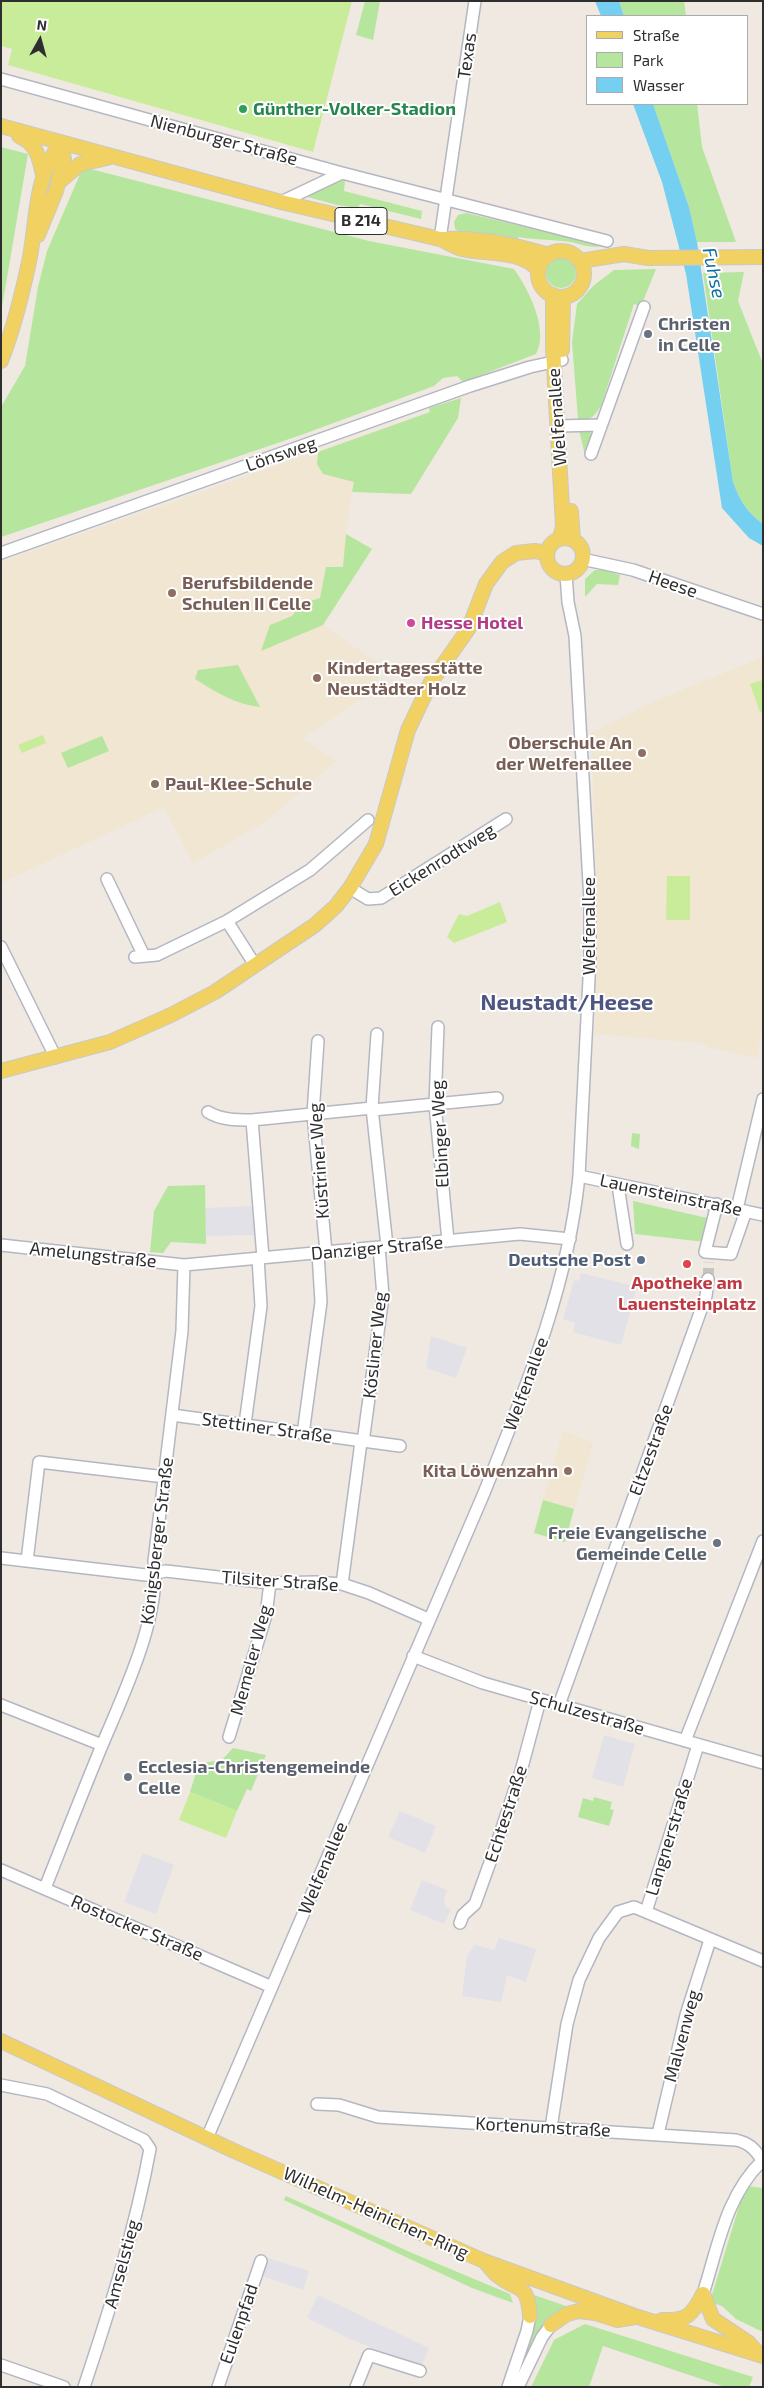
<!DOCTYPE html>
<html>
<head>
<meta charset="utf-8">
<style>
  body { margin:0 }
  #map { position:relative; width:764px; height:2388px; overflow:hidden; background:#efe9e1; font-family:"Exo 2",sans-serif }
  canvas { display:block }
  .frame { position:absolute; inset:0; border:2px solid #2e2e2e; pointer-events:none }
  .legend { position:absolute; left:586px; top:15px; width:162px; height:90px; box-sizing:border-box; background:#fff; border:1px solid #ababab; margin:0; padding:6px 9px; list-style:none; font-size:15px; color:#2e2e2e }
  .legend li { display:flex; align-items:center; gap:10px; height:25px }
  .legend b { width:25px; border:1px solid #ababab }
  .north { position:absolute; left:15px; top:15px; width:50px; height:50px; -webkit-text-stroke:4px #fff; paint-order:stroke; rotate:7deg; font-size:14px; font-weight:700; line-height:20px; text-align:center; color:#2e2e2e }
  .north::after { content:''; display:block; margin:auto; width:18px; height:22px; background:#2e2e2e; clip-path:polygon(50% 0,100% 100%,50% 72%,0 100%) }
</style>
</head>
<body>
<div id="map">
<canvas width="764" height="2388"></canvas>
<div class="frame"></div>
<ul class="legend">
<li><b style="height:6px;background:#f2d163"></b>Straße</li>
<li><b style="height:14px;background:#b6e59e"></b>Park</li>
<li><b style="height:14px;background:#75cff0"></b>Wasser</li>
</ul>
<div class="north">N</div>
</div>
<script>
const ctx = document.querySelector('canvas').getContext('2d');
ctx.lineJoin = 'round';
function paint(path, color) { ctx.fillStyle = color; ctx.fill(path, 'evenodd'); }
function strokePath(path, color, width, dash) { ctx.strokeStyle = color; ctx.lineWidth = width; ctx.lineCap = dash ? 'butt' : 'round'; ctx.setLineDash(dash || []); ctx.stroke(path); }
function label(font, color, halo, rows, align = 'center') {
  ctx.font = font + ' "Exo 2",sans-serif'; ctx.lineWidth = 4; ctx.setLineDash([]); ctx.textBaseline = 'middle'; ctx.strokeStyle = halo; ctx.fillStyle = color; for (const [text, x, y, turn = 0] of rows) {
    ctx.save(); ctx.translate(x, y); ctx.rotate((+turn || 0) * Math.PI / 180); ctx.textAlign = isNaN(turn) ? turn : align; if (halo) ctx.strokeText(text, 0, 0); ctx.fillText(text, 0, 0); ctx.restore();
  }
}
const industrial = new Path2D(`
  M255,1206L256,1235L206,1236L205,1208Z
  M581,1273L637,1287L621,1345L573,1332L575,1323L563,1319L574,1280L579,1281Z
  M431,1336L467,1348L456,1378L426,1368Z
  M604,1735L635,1744L623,1787L592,1778Z
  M400,1811L436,1826L425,1853L388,1837Z
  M143,1853L174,1865L156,1914L124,1902Z
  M422,1880L447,1890L444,1899L445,1907L451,1909L444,1924L410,1910Z
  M499,1938L536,1949L526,1982L507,1975L501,2002L462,1996L467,1956L475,1945L494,1950Z
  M268,2258L309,2271L303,2290L262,2276Z
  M318,2295L429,2348L421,2367L350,2339L307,2318Z`);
const education = new Path2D(`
  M461,398L458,418L411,494L352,492L346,534L372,549L323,625L383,667L375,689L302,739L336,761L265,822L193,863L164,807L1,883V562L430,412L429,408Z
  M763,657V1023L757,1058L707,1047L702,1043L595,1034L597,900L591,733L653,702Z
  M563,1431L593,1443L574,1509L543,1500Z`);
const green = new Path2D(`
  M365,1H380L373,40L356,35Z
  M619,1H684L686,16H624Z
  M653,104H697L702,147L736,242H697L689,207Z
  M1,147L28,154L1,313Z
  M83,167L369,241L514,269C529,290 549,330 536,354L463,382L457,376L443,378L434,386L301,435L1,537V407L25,366L38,287L47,251Z
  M339,180L345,181L344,191L422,211L421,219L360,204L358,208L337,205L304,196Z
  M466,213L605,246C583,249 581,242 562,241C547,239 534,240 519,237L516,242L461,233L455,229L454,222L458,215Z
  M546 273a15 15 0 1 1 30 0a15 15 0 1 1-30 0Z
  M656,269L641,306L634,304L601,406C594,416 591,421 578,419L572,342L577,304L593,286L614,270Z
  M744,272L738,301L763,364V524C747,512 740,501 733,482L703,273Z
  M461,398L458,418L411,494L352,492L354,482L323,474L317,464L318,452L430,412L429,408Z
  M579,430H588L592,434L588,457L585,455Z
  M346,534L372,549L323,625L261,651L270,625L292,616L301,604L320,598L326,567H343Z
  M595,570H604L620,575L618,585L597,584L585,597V579Z
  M238,665L260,707C234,704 216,692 195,679L198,670Z
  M102,736L109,751L68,768L61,753Z
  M632,1133L640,1134L639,1149L631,1146Z
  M205,1185L206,1244L171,1242L163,1253L150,1252L154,1211L168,1186Z
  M633,1201L707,1218L705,1242L635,1234Z
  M543,1500L574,1509L565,1542L534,1533Z
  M233,1748L266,1755L251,1791L247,1789L237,1811L190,1792C198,1770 194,1761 221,1761Z
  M594,1797L612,1802L610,1809L614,1810L609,1826L578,1817L583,1798L593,1801Z
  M747,2186L763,2188V2332L736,2319L722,2306L713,2303L711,2298L744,2190Z
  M286,2196L412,2253L510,2294L513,2303L472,2288L284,2200Z
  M531,2294L569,2307L538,2333L521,2367Z
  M585,2324L753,2377L749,2387H725L603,2346L589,2387H531L554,2340Z`);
const pitch = new Path2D(`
  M1,1H352L313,152L8,65L12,49L1,46Z
  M763,680V711L760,712L750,684Z
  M43,735L46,743L22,753L18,745Z
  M667,876H690V920H666Z
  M500,902L507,922L454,943L447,937L459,914L467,916Z
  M190,1792L237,1811L226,1838L179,1820Z`);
const water = new Path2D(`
  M595,1H619L624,16H601Z
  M633,104H653L689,207L697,242L733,482C740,501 747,512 763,524V546L749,538L722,508L686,274L662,182Z`);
const minorTunnel = new Path2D(`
  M708,1279L709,1262`);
const minor = new Path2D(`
  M1,79L342,173L607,241
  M281,202L342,173
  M440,239L475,1
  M557,426L601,425
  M591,454L644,307
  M1,553L470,386L530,367L562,360
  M582,559L633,570L763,614
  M107,879L144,956
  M350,888L368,899L381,898L506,819
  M227,921L310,870L368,820
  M1,947L52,1050L54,1058
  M135,957L157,955L227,921L255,965
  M438,1027L435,1104L448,1241
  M377,1034L372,1108L387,1246
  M318,1041L313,1114L326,1252
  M373,1110L497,1098
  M208,1112C221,1120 236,1120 252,1120L372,1108
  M252,1120L263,1258
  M579,1176L763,1215
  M620,1185L619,1192L627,1244
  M737,1209L763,1099
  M1,1245L184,1265L520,1234L570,1239
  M705,1252L731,1254L746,1211
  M705,1252L717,1204
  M172,1415L400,1446
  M245,1424L261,1306L258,1258
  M303,1434L321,1302L318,1253
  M363,1442L383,1296L379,1247
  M1,1558L146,1575L166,1571L270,1583L315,1582L342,1584L369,1593L428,1619
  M27,1561L39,1462L165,1477
  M342,1584L361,1442
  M413,1656L483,1683L763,1763
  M1,1705L102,1745
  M559,1705L706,1296L708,1279
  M229,1737L266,1615L270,1583
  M685,1741L763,1541
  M1,1870L272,1987
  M45,1888C64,1840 83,1791 103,1743C124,1693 161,1616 154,1561L182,1331L184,1265
  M646,1912L763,1961
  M460,1923L463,1915L475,1904L498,1840L521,1771L540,1700
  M1,2085L47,2094L144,2140L150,2149C135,2230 110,2309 84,2387
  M317,2104L339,2105L378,2117L736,2140C749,2143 755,2149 762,2160
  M551,2128L567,2024L579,1980L599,1938L618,1912L634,1907L646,1912L698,1745
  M658,2134L686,2015L710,1940
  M207,2138L484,1493C525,1390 568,1287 579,1176L590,959V901L575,636L568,602L566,574
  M703,2294C718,2247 726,2195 763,2160
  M1,2365L64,2387
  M218,2387L261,2261
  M356,2387L369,2355L420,2371
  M508,2387L527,2331L530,2316
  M518,2387L542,2337L551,2325`);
const major = new Path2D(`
  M1,126L281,202L440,239C447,242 454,247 462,249C488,255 519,249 539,270
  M19,136C37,144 39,157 43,175
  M59,182L80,164L107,158
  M38,235L56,191L64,159L61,143
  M442,239C479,237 514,245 549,255
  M538 274a23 23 0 1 1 46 0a23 23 0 1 1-46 0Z
  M580,261L624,254L648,258L763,257
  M553,295V348L563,526L560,539
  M562,350L563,297
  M1,361C14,328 23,291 30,257C37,218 35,175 61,143
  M571,511L573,540
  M547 556a18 18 0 1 1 36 0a18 18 0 1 1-36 0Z
  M1,1071L110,1042L171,1015L215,992L315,925L336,906L350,888L376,844L408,730L431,682L469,628L486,584L502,562L516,553L535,551L547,553
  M1,2041L232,2150L484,2261L638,2317L763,2356
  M486,2263C490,2267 493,2272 497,2275C518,2293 527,2280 530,2316
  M703,2294L713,2319L749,2343L758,2353
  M662,2320C686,2321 692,2316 703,2294
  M551,2325L567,2314L579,2311L595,2313L617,2320L635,2317`);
const markers = [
  [243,109,5,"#2e9e5b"],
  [648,334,5,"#6b7280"],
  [172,593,5,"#8d6e63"],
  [411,623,5,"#d1479c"],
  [317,678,5,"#8d6e63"],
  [642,753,5,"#8d6e63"],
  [155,784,5,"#8d6e63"],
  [641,1260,5,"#5c6f8a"],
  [687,1264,5,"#e0444e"],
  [568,1471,5,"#8d6e63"],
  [717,1543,5,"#6b7280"],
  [128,1777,5,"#6b7280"]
];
const shields = [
  [361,221,52]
];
const shieldNames = [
  ["B 214",361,221]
];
const streetNames = [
  ["Texas",467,56,-82],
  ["Nienburger Straße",224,140,15],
  ["Welfenallee",557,417,-94],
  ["Lönsweg",281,454,-19],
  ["Heese",673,584,19],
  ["Eickenrodtweg",442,860,-32],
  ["Welfenallee",589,926,-90],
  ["Elbinger Weg",440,1134,-93],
  ["Küstriner Weg",319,1161,-94],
  ["Lauensteinstraße",671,1195,12],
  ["Danziger Straße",377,1248,-5],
  ["Amelungstraße",93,1255,6],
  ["Kösliner Weg",375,1345,-84],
  ["Welfenallee",526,1384,-70],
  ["Stettiner Straße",267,1428,8],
  ["Eltzestraße",651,1450,-70],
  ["Königsberger Straße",157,1541,-83],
  ["Tilsiter Straße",280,1581,4],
  ["Memeler Weg",251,1660,-75],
  ["Schulzestraße",587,1713,16],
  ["Echtestraße",506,1814,-72],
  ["Langnerstraße",669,1837,-73],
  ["Welfenallee",323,1868,-67],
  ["Rostocker Straße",137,1928,23],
  ["Malvenweg",682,2036,-75],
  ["Kortenumstraße",543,2127,3],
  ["Wilhelm-Heinichen-Ring",376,2213,24],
  ["Amselstieg",122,2264,-75],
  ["Eulenpfad",239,2324,-71]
];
const leisureNames = [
  ["Günther-Volker-Stadion",253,109]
];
const worshipNames = [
  ["Christen",658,324],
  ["in Celle",658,345],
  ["Freie Evangelische",707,1533,"right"],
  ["Gemeinde Celle",707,1554,"right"],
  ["Ecclesia-Christengemeinde",138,1767],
  ["Celle",138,1788]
];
const educationNames = [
  ["Berufsbildende",182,583],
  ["Schulen II Celle",182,604],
  ["Kindertagesstätte",327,668],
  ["Neustädter Holz",327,689],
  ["Oberschule An",632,743,"right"],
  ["der Welfenallee",632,764,"right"],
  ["Paul-Klee-Schule",165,784],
  ["Kita Löwenzahn",558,1471,"right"]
];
const hotelNames = [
  ["Hesse Hotel",421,623]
];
const serviceNames = [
  ["Deutsche Post",631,1260]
];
const healthNames = [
  ["Apotheke am",687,1283],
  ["Lauensteinplatz",687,1304]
];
const waterNames = [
  ["Fuhse",714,273,78]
];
const districtNames = [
  ["Neustadt/Heese",567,1003]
];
paint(industrial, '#e3e1e8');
paint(education, '#f0e6d1');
paint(green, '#b6e59e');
paint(pitch, '#c9ec9a');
paint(water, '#75cff0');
strokePath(minorTunnel, '#c8c4bd', 11, [11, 5.5]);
strokePath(minor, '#b4b7c1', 14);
strokePath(major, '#c9c9c9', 16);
strokePath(minor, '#fff', 11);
strokePath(major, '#f2d163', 14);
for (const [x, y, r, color] of markers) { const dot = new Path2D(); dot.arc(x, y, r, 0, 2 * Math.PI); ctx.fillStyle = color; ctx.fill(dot); strokePath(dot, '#fff', 2); }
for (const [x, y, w] of shields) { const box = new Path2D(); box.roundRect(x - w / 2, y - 13.5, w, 27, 4); ctx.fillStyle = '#fff'; ctx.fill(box); strokePath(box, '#2e2e2e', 1); }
label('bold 16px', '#2e2e2e', null, shieldNames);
label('18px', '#2e2e2e', '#fff', streetNames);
label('bold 18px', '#27864d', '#fff', leisureNames, 'left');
label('bold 18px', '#5b616d', '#fff', worshipNames, 'left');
label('bold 18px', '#785e54', '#fff', educationNames, 'left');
label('bold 18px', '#b23c85', '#fff', hotelNames, 'left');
label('bold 18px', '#4e5e75', '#fff', serviceNames, 'right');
label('bold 18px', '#be3a42', '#fff', healthNames);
label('italic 19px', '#0d6fa3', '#fff', waterNames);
label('bold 22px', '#4d5680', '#fff', districtNames);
</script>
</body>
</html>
